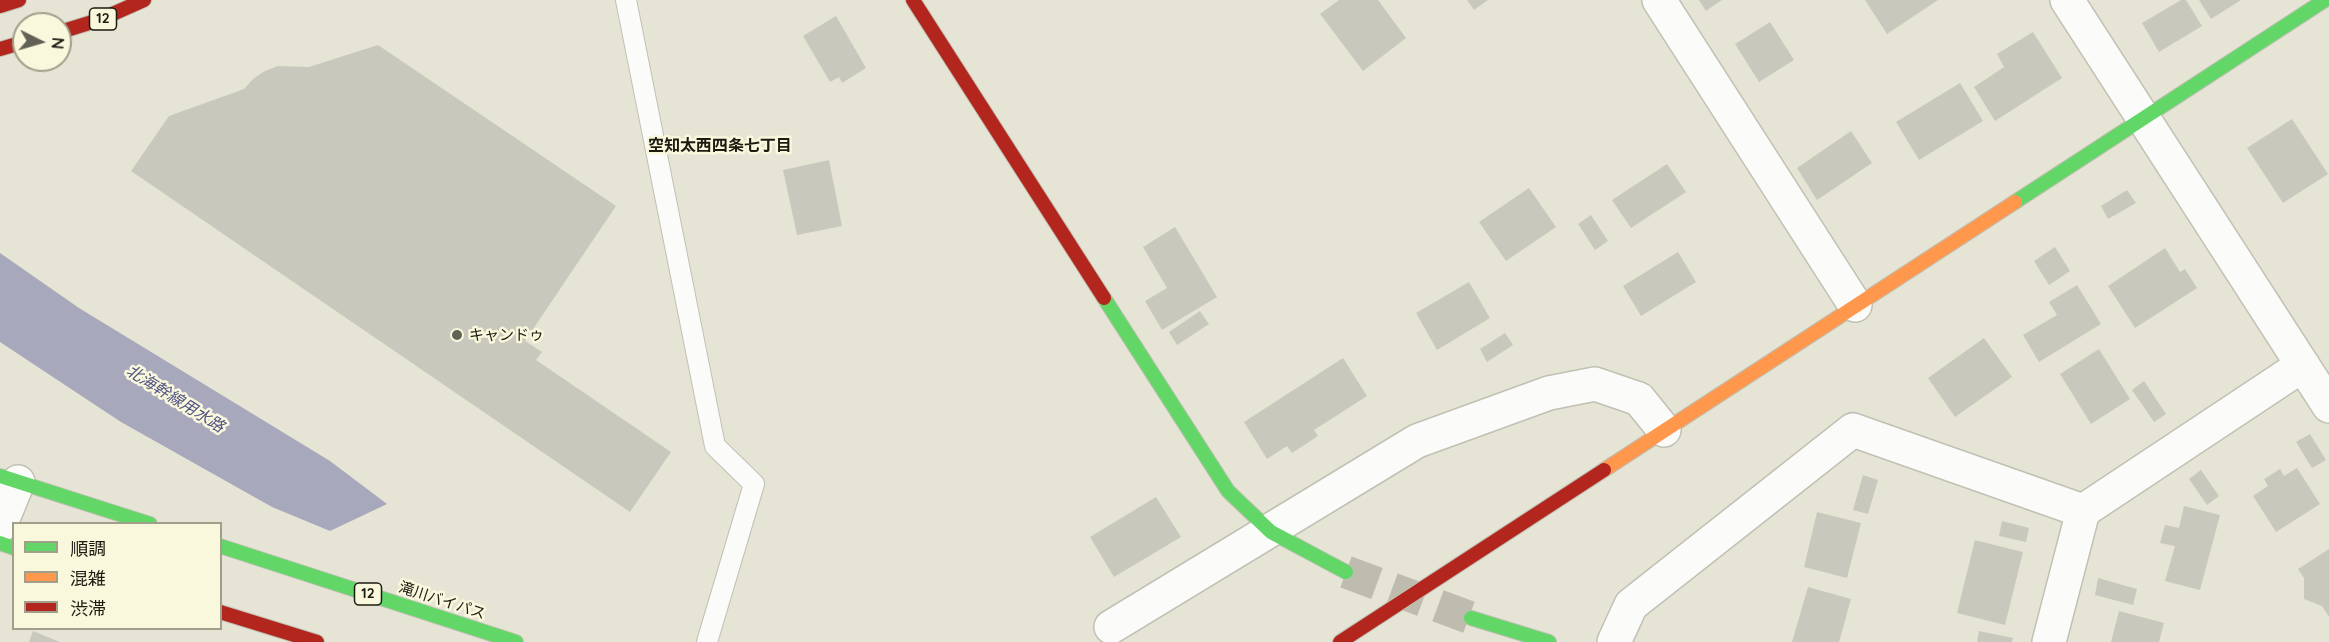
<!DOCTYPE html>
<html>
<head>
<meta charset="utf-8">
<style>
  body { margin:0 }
  #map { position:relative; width:2329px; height:642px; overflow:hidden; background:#e6e4d5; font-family:Quicksand,"Noto Sans JP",sans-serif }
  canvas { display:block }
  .legend { position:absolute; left:12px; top:522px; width:210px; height:108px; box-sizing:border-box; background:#f9f7dc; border:2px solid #a09f8b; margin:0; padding:8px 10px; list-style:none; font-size:18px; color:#1b1b11 }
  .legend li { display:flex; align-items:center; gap:12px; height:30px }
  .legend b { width:30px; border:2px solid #a09f8b }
  .north { position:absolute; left:12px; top:12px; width:60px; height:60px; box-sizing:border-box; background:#f9f7dc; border:2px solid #a09f8b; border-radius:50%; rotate:95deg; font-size:16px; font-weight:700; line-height:24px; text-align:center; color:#1b1b11 }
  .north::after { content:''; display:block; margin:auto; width:21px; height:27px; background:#626156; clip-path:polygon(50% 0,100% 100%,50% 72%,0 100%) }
</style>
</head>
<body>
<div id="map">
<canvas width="2329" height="642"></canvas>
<ul class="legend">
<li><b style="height:8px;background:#63d668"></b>順調</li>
<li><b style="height:8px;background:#ff974d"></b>混雑</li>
<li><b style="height:8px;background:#b3261e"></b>渋滞</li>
</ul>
<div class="north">N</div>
</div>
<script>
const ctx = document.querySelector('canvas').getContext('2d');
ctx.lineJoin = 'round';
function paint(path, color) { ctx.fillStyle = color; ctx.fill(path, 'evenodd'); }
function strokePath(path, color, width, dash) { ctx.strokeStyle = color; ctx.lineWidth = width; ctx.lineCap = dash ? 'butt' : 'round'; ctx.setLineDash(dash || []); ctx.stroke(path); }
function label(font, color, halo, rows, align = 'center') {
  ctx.font = font + ' Quicksand,"Noto Sans JP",sans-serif'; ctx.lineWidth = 5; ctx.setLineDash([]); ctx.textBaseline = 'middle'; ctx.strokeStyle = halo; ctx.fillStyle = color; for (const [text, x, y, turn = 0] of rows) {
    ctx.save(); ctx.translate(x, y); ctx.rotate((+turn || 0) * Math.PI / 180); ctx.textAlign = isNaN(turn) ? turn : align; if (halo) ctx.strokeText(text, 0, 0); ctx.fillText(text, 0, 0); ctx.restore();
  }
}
const water = new Path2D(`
  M0,253L79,308L330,461L387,504L330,531L272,507L121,422L0,342Z`);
const building = new Path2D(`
  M1339,0H1378L1406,38L1363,71L1320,14Z
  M1467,0H1488L1474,10Z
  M1699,0H1722L1706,11Z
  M1865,0H1938L1887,34Z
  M2181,0H2186L2202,26L2159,52L2142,23Z
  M2199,0H2241L2211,19Z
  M836,16L866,68L842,83L839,77L830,82L803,36Z
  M1770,22L1794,60L1759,82L1735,44Z
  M2033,32L2062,78L1995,121L1974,87L2004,67L1997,54Z
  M378,45L616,206L525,341L542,352L536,360L671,452L630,512L131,171L169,116L244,89L253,79L265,71L278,66L309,67Z
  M1960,83L1983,121L1919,160L1896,122Z
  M2292,119L2328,174L2283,203L2247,148Z
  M1851,131L1872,163L1817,200L1797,168Z
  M829,160L842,226L797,235L783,170Z
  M1667,164L1686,192L1631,228L1612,200Z
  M1529,188L1556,227L1506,261L1479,222Z
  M2127,190L2136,203L2108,219L2101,206Z
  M1591,215L1608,241L1595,250L1578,224Z
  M1175,227L1217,297L1162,330L1145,301L1167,288L1143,247Z
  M2055,247L2070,271L2049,285L2034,261Z
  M2165,248L2180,272L2185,269L2197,288L2135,328L2108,286Z
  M1678,252L1696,282L1641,316L1623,286Z
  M1469,282L1490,318L1437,350L1416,313Z
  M2077,285L2101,324L2039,362L2023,335L2057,315L2049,302Z
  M1200,311L1209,324L1177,345L1169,332Z
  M1505,333L1513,345L1487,362L1480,349Z
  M1984,338L2012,377L1955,417L1928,378Z
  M2099,349L2130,399L2091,424L2060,374Z
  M1343,358L1367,396L1314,430L1318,436L1292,453L1287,446L1267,459L1244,422Z
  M2144,381L2166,414L2154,422L2132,390Z
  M2310,434L2326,460L2312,468L2296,442Z
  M2297,468L2320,504L2276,532L2253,496L2268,486L2264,479L2280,469L2284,476Z
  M2201,470L2219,496L2207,505L2189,479Z
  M1863,475L1878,480L1868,514L1853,510Z
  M1156,497L1181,537L1114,577L1090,537Z
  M2184,506L2220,515L2200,590L2165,581L2175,546L2160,543L2165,525L2179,528Z
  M1817,512L1861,523L1847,578L1804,567Z
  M2002,521L2029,528L2026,542L1999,536Z
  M1975,540L2023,552L2005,625L1957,613Z
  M2329,549V617L2322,606L2304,599V578L2298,569Z
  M2098,578L2137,589L2133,605L2095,595Z
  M1808,587L1851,599L1839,642H1792Z
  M2119,611L2164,623L2159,642H2111Z
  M33,631L60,642H29Z
  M1979,631L2013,638L2012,642H1977Z`);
const secondaryTunnel = new Path2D(`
  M1346,572L1471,618`);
const lane = new Path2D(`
  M626,0L715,446L754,484L707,642`);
const street = new Path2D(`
  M1659,0L1855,305
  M2067,0L2329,406
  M0,526L18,482
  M1111,627L1417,441L1549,393L1595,384L1639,399L1664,430
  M1614,642L1631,605L1853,430L2083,511
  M2049,642L2083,511L2303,365`);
const fast = new Path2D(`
  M2015,202L2325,0
  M1104,298L1228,491L1271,532L1346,572
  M0,476L150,524
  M0,543L14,548
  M220,546L516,642
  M1471,618L1549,642`);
const slow = new Path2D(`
  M1604,470L2015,202`);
const jam = new Path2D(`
  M913,0L1104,298
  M0,6L19,0
  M60,32L99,20L144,0
  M0,49L24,42
  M220,612L317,642
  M1340,642L1604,470`);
const markers = [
  [457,335,6,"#626156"]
];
const shields = [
  [103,19,27],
  [368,594,27]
];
const shieldNames = [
  ["12",103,19],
  ["12",368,594]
];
const poiNames = [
  ["キャンドゥ",469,335]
];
const streetNames = [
  ["滝川バイパス",442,601,18]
];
const neighbourhoodNames = [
  ["空知太西四条七丁目",720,146]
];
const waterNames = [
  ["北海幹線用水路",175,399,32]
];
paint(water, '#a7a8bb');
paint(building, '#c9c8bd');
strokePath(secondaryTunnel, '#bdbcae', 33, [33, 16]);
strokePath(lane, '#c1c0b4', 22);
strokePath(street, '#c1c0b4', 36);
strokePath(fast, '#c1c0b4', 16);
strokePath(slow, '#c1c0b4', 16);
strokePath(jam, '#c1c0b4', 16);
strokePath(lane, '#fbfbf9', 20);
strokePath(street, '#fbfbf9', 33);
strokePath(fast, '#63d668', 14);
strokePath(slow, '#ff974d', 14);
strokePath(jam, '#b3261e', 14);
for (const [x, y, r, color] of markers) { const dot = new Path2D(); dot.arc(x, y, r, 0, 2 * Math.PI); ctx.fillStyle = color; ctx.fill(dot); strokePath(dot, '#f9f7dc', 2); }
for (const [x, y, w] of shields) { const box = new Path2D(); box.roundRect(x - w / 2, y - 11, w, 22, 4.5); ctx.fillStyle = '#f9f7dc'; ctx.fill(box); strokePath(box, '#1b1b11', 1.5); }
label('bold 14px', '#1b1b11', null, shieldNames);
label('15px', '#1b1b11', '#f9f7dc', poiNames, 'left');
label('15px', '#1b1b11', '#f9f7dc', streetNames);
label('bold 16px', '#1b1b11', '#f9f7dc', neighbourhoodNames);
label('italic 16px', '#505283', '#f9f7dc', waterNames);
</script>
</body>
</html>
